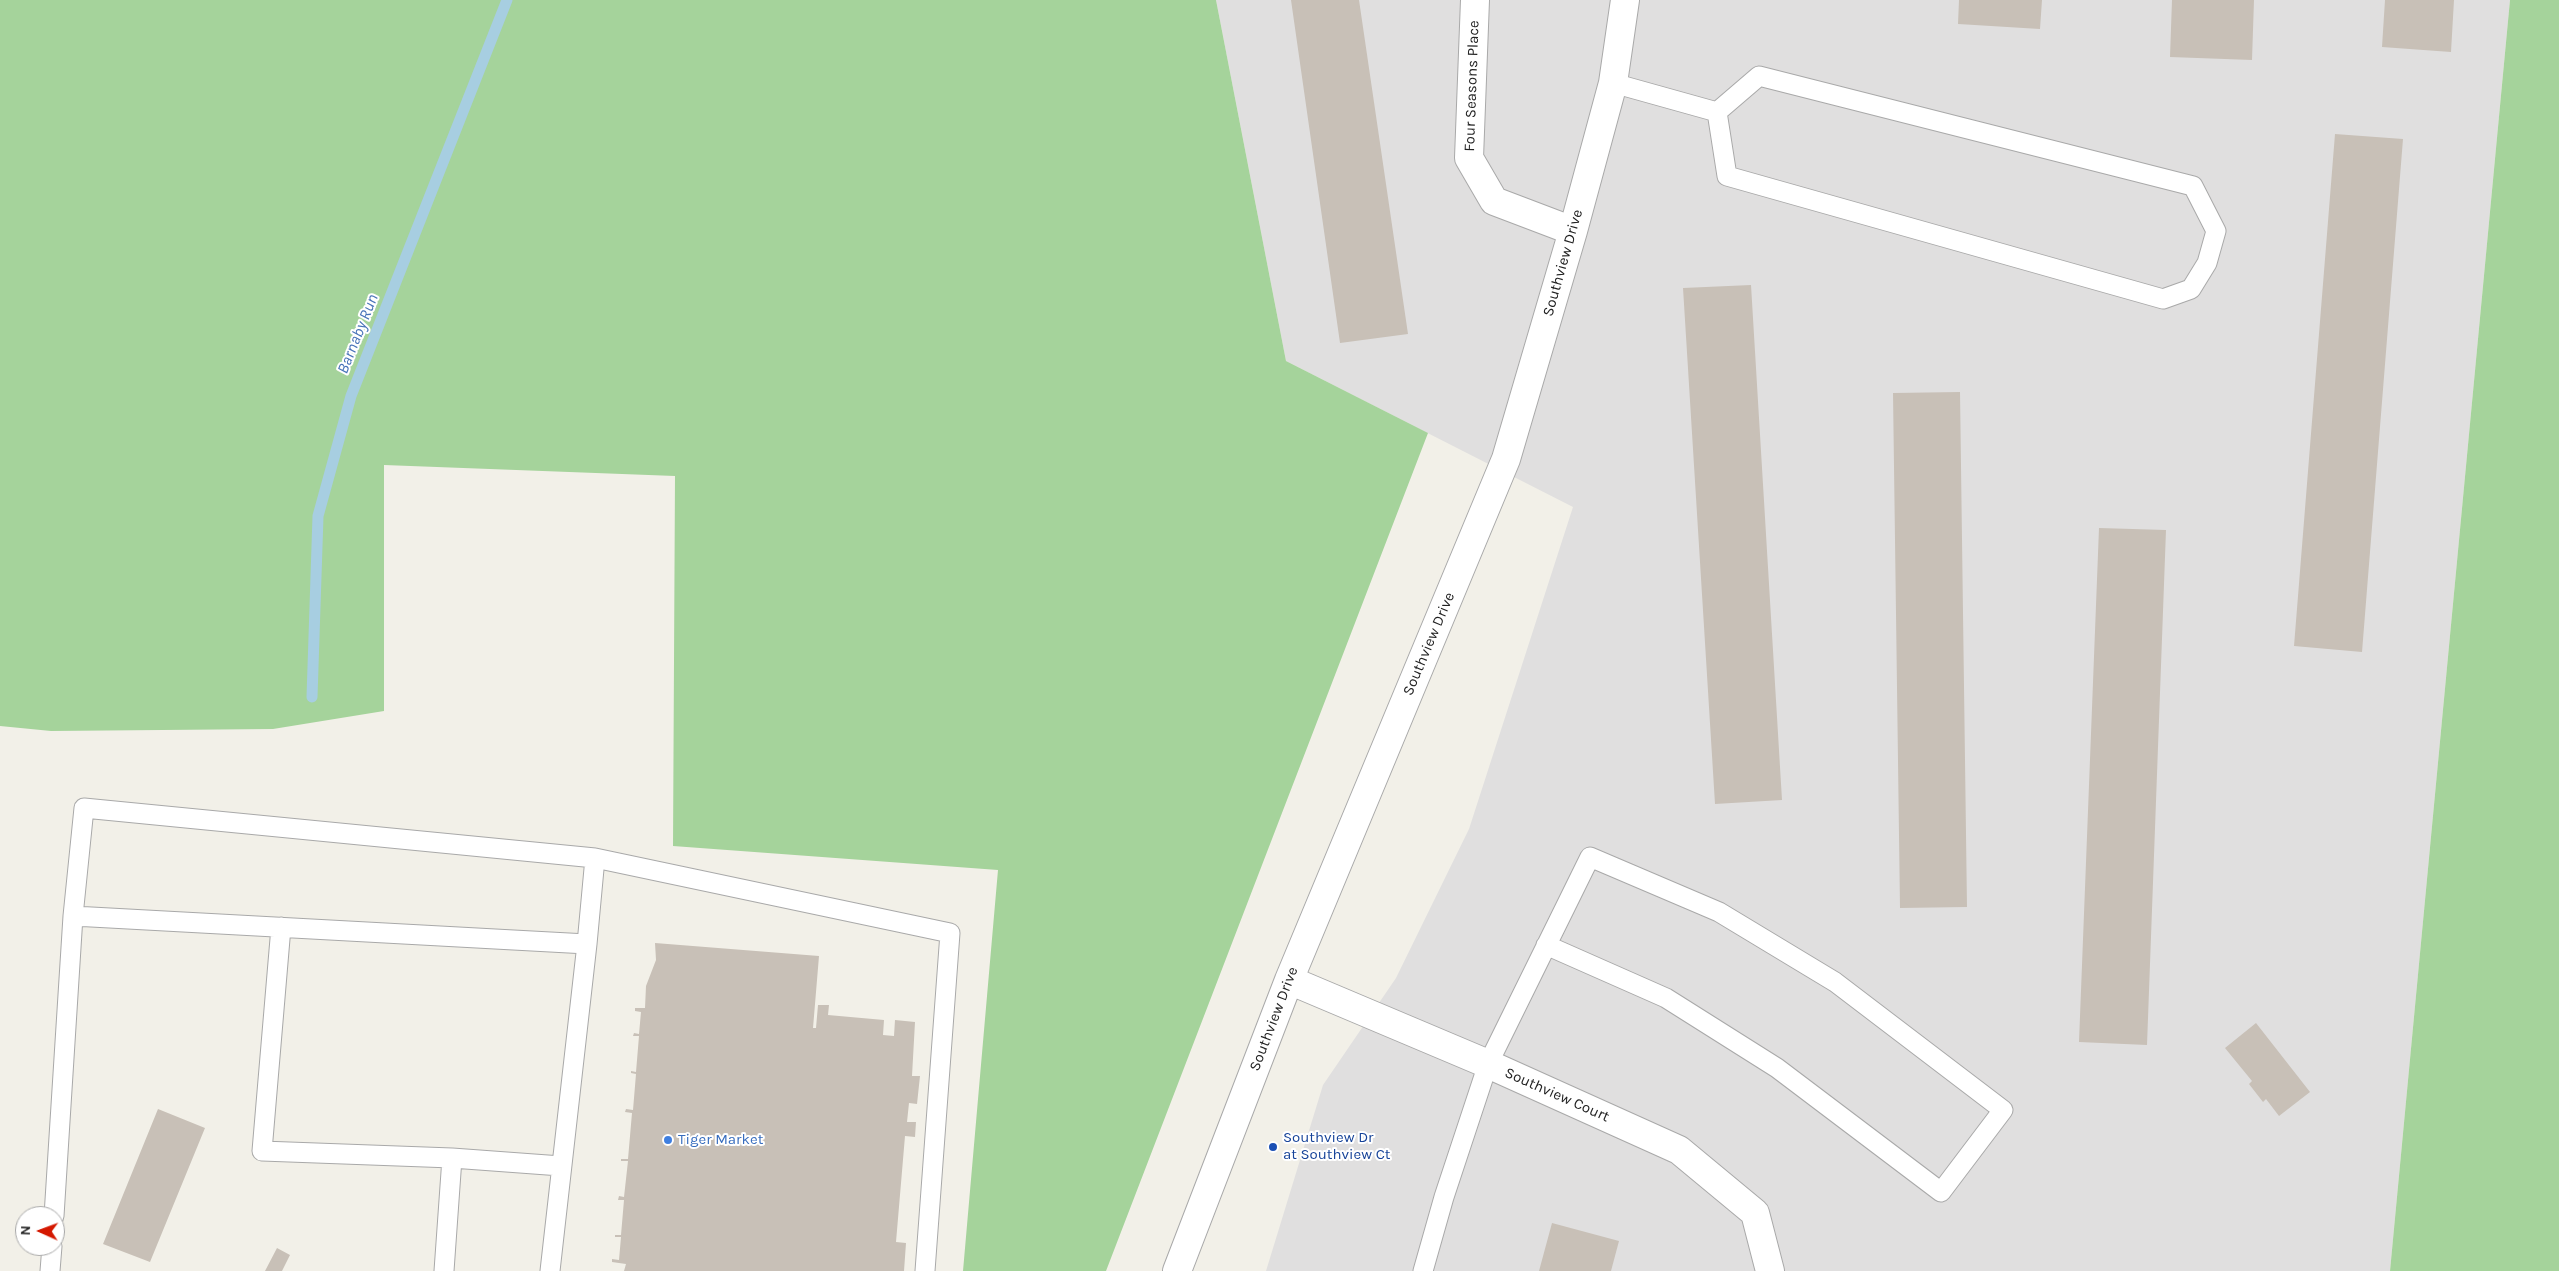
<!DOCTYPE html>
<html>
<head>
<meta charset="utf-8">
<style>
  body { margin:0 }
  #map { position:relative; width:2559px; height:1271px; overflow:hidden; background:#f2f0e8; font-family:Karla,sans-serif }
  canvas { display:block }
  .north { position:absolute; left:15px; top:1206px; width:50px; height:50px; box-sizing:border-box; background:#fff; border:1px solid #a7a7a7; border-radius:50%; rotate:272deg; font-size:14px; font-weight:700; line-height:20px; text-align:center; color:#222 }
  .north::after { content:''; display:block; margin:auto; width:18px; height:22px; background:#d41800; clip-path:polygon(50% 0,100% 100%,50% 72%,0 100%) }
</style>
</head>
<body>
<div id="map">
<canvas width="2559" height="1271"></canvas>
<div class="north">N</div>
</div>
<script>
const ctx = document.querySelector('canvas').getContext('2d');
ctx.lineJoin = 'round';
function paint(path, color) { ctx.fillStyle = color; ctx.fill(path, 'evenodd'); }
function strokePath(path, color, width, dash) { ctx.strokeStyle = color; ctx.lineWidth = width; ctx.lineCap = dash ? 'butt' : 'round'; ctx.setLineDash(dash || []); ctx.stroke(path); }
function label(font, color, halo, rows, align = 'center') {
  ctx.font = font + ' Karla,sans-serif'; ctx.lineWidth = 4; ctx.setLineDash([]); ctx.textBaseline = 'middle'; ctx.strokeStyle = halo; ctx.fillStyle = color; for (const [text, x, y, turn = 0] of rows) {
    ctx.save(); ctx.translate(x, y); ctx.rotate((+turn || 0) * Math.PI / 180); ctx.textAlign = isNaN(turn) ? turn : align; if (halo) ctx.strokeText(text, 0, 0); ctx.fillText(text, 0, 0); ctx.restore();
  }
}
const residential = new Path2D(`
  M1216,0H2510L2390,1271H1266L1323,1085L1396,978L1469,829L1573,507L1286,361Z`);
const forest = new Path2D(`
  M0,0H1216L1286,361L1428,433L1106,1271H963L998,870L673,846L675,476L384,465V711L273,729L51,731L0,726Z
  M2510,0H2559V1271H2390Z`);
const stream = new Path2D(`
  M312,697L318,516L351,396L507,0`);
const building = new Path2D(`
  M1291,0H1359L1408,334L1340,343Z
  M1959,0H2042L2040,29L1958,24Z
  M2172,0H2254L2252,60L2170,57Z
  M2385,0H2454L2451,52L2382,47Z
  M2335,134L2403,139L2362,652L2294,646Z
  M1751,285L1782,800L1715,804L1683,288Z
  M1960,392L1967,907L1900,908L1893,393Z
  M2099,528L2166,530L2147,1045L2079,1042Z
  M655,943L819,956L813,1028H816L818,1005H829L828,1015L884,1020L883,1035L894,1036L895,1020L915,1022L912,1076H920L917,1104L909,1103L907,1122H916L915,1137L905,1136L896,1242L906,1243L904,1271H624L626,1264L612,1262V1259L619,1260L621,1237H615V1235H621L624,1200H618L619,1196L624,1197L628,1161H621V1159H628L632,1113L625,1112L626,1109L633,1110L636,1074L631,1073V1071L636,1072L639,1036H633L634,1033L639,1034L641,1012L635,1011V1008H645L646,986L656,960Z
  M2256,1023L2310,1092L2279,1116L2266,1099L2263,1102L2249,1084L2252,1081L2225,1048Z
  M158,1109L205,1128L150,1262L103,1244Z
  M1552,1223L1619,1241L1611,1271H1539Z
  M277,1248L290,1255L282,1271H265Z`);
const service = new Path2D(`
  M1759,76L2193,186L2216,231L2207,263L2191,289L2163,299L1727,176L1717,112Z
  M1613,83L1717,112
  M595,858L950,933L925,1271
  M73,916L84,808L595,858L587,944
  M281,927L262,1151L452,1158
  M54,1216L73,916L587,944L550,1271
  M50,1271L52,1246
  M444,1271L452,1158L561,1166
  M1423,1271L1444,1197L1488,1064L1590,857L1719,912L1835,982L2003,1110L1941,1192L1777,1068L1666,998L1546,945`);
const minor = new Path2D(`
  M1475,0L1469,158L1494,201L1573,231
  M1289,980L1488,1064L1679,1150L1755,1213L1770,1271
  M1177,1271L1289,980L1506,459L1573,231L1613,83L1625,0`);
const markers = [
  [668,1140,5,"#3f7fe0"],
  [1273,1147,5,"#1a4fb4"]
];
const streetNames = [
  ["Four Seasons Place",1472,86,-88],
  ["Southview Drive",1563,263,-74],
  ["Southview Drive",1429,644,-67],
  ["Southview Drive",1274,1019,-69],
  ["Southview Court",1557,1095,24]
];
const transitNames = [
  ["Southview Dr",1283,1138],
  ["at Southview Ct",1283,1155]
];
const shopNames = [
  ["Tiger Market",678,1140]
];
const waterNames = [
  ["Barnaby Run",358,334,-68]
];
paint(residential, '#e0dfdf');
paint(forest, '#a5d39b');
strokePath(stream, '#a7cee1', 11);
paint(building, '#c8c0b7');
strokePath(service, '#a9a9a9', 21);
strokePath(minor, '#a9a9a9', 30);
strokePath(service, '#fff', 19);
strokePath(minor, '#fff', 28);
for (const [x, y, r, color] of markers) { const dot = new Path2D(); dot.arc(x, y, r, 0, 2 * Math.PI); ctx.fillStyle = color; ctx.fill(dot); strokePath(dot, '#fff', 2); }
label('15px', '#222', '#fff', streetNames);
label('15px', '#164399', '#fff', transitNames, 'left');
label('15px', '#366cbe', '#fff', shopNames, 'left');
label('italic 16px', '#4873b8', '#fff', waterNames);
</script>
</body>
</html>
